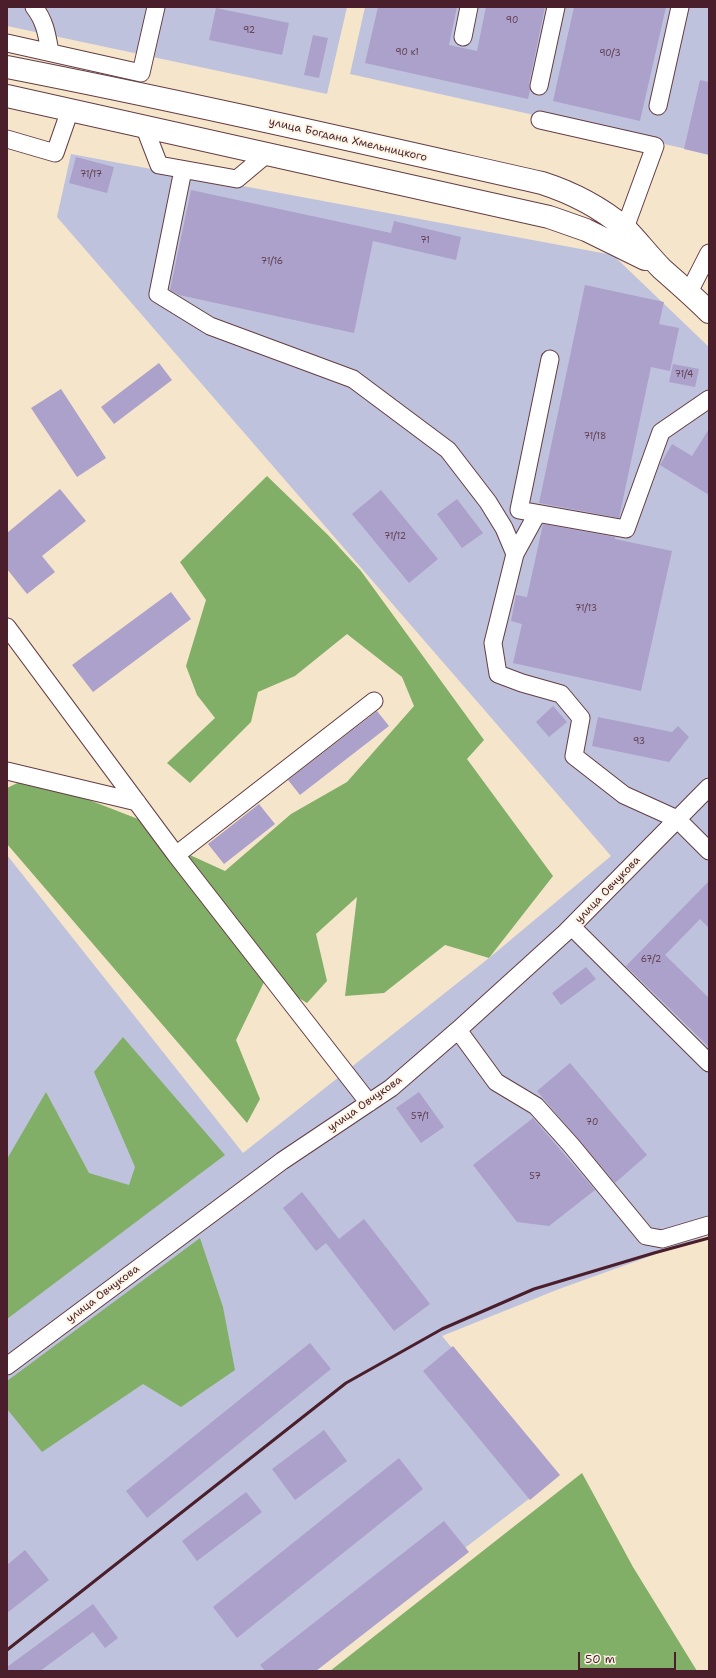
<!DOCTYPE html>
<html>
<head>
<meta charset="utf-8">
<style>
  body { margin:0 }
  #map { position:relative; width:716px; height:1678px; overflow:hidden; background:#f5e5cb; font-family:"Shantell Sans",sans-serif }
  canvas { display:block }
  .frame { position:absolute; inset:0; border:8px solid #4a1f2b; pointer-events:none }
  .scale { position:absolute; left:578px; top:1652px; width:98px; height:18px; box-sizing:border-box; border:2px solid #4a1f2b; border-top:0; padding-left:5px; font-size:12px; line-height:14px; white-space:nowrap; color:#4a1f2b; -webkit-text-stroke:3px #fcf5e5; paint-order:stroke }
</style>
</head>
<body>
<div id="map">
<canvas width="716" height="1678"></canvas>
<div class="frame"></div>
<div class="scale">50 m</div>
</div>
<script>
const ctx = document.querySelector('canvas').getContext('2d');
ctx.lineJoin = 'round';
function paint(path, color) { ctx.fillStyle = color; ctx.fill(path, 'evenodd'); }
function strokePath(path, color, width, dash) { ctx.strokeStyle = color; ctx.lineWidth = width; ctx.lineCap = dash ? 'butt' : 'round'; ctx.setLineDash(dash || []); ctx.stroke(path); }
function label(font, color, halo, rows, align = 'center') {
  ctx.font = font + ' "Shantell Sans",sans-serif'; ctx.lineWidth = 4; ctx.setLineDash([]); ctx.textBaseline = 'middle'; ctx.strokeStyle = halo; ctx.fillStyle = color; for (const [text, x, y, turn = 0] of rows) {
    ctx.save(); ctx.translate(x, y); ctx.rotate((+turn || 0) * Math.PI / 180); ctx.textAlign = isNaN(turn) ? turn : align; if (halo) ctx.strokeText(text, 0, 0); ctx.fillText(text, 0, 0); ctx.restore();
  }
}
const industrial = new Path2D(`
  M7,7H347L327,94L7,26Z
  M365,7H709V154L350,74Z
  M71,154L613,255L709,347V1235L559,1289L442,1336L559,1476L304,1671H7V855L243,1153L489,958L611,856L57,217Z`);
const forest = new Path2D(`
  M267,476L328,535L361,571L484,740L467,759L553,876L489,958L445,945L384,993L345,996L357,897L316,934L327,981L307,1003L266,978L236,1040L260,1099L247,1123L7,844V788L30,777L138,819L181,851L225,871L291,814L347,782L414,706L402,677L347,634L295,676L258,692L251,722L190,783L167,763L215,718L197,695L186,666L206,600L180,562Z
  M123,1037L225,1155L7,1319V1159L46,1092L89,1173L129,1185L135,1167L94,1072Z
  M200,1238L223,1307L235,1370L181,1407L143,1384L42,1452L7,1409V1381Z
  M582,1473L633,1567L697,1671H330Z`);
const building = new Path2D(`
  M378,7H457L449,45L477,51L486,7H545L529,84L530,90L528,99L365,63Z
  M574,7H666L640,121L553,101Z
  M216,8L289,23L282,55L209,40Z
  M313,35L328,38L319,78L304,75Z
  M700,80L709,82V155L684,149Z
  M76,157L114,167L107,193L69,183Z
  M191,190L391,233L394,221L461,237L456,260L373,241L354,333L179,295L170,290Z
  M585,285L664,302L659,324L679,328L670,371L651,367L619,518L539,503Z
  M159,363L172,380L114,424L101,407Z
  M673,364L699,369L695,387L669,382Z
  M61,389L106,458L77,477L31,408Z
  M709,429V495L660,465L672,444L692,456Z
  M60,489L86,521L42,556L55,572L27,594L7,569V533Z
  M381,490L438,559L409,583L352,514Z
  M457,499L483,533L462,548L437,514Z
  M543,524L615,537V539L672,551L641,691L513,663L522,624L511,621L516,595L527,597Z
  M171,592L191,619L93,692L72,665Z
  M553,706L567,722L549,737L536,722Z
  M377,711L389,726L300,795L288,780Z
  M598,717L672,732L678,726L689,737L669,762L592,746Z
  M259,804L275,824L224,864L208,844Z
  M709,881V928L700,919L665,955L709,998V1047L626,966Z
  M586,967L596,979L561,1005L552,993Z
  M570,1063L647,1155L615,1183L537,1091Z
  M419,1092L444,1127L421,1143L396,1108Z
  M533,1118L595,1190L549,1226L517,1222L473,1165Z
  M302,1192L339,1239L364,1219L430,1304L394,1331L326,1243L316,1251L283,1208Z
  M310,1343L331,1369L147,1518L126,1491Z
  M453,1346L560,1475L530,1500L423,1371Z
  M324,1430L347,1461L295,1500L272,1469Z
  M399,1458L423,1489L237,1638L213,1607Z
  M246,1492L262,1512L197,1561L182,1541Z
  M444,1521L469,1552L316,1671H265L260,1665Z
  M25,1550L49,1580L7,1613V1565Z
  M93,1604L118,1638L105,1648L93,1632L40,1671H7V1667Z`);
const minor = new Path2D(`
  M34,7C45,21 47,35 50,52
  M463,37L469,7
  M7,43L141,73L156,7
  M539,86L556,7
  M658,106L680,7
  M540,120L655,146L625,228
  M144,126L159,165L237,179L268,153
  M7,139L55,153L70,110
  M183,170L158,294L210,326L353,379L448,450L488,502L504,528L515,554L493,643L498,674L522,683L561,694L581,718L574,756L624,795L677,819L709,851
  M689,292L709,253
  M550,359L519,510L626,529L661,432L709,399
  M515,554L537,514
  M7,627L176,855
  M7,771L137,802
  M572,927L709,1063
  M458,1030L496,1082L536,1106L571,1145L646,1236L662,1239L709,1225
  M369,1103L176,855L374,701
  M7,1366L282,1161L391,1088L458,1030L566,932L709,787`);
const highway = new Path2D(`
  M7,67C186,102 364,143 542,183C573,193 600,207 625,228C638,241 649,256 662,269C678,283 694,297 709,312
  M7,96L549,217L586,230L645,259`);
const rail = new Path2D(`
  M7,1650L346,1383L442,1329L534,1289L654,1253L709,1238`);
const numberNames = [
  ["90",512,21],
  ["92",249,31],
  ["90 к1",407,53],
  ["90/3",610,54],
  ["71/17",91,175],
  ["71",425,241],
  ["71/16",272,262],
  ["71/4",684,375],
  ["71/18",595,437],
  ["71/12",395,537],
  ["71/13",586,609],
  ["93",639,742],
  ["67/2",651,960],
  ["57/1",420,1117],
  ["70",592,1123],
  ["57",535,1177]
];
const streetNames = [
  ["улица Богдана Хмельницкого",348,140,13],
  ["улица Овчукова",608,890,-46],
  ["улица Овчукова",365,1104,-35],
  ["улица Овчукова",103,1294,-37]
];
paint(industrial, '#bfc2dd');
paint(forest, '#82af67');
paint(building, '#aba1ca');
strokePath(minor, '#643d43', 19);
strokePath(highway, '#643d43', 24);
strokePath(minor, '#fff', 17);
strokePath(highway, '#fff', 22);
strokePath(rail, '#4a1f2b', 3);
label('9px', '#624053', null, numberNames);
label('11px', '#4a1f2b', '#fcf5e5', streetNames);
</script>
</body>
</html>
